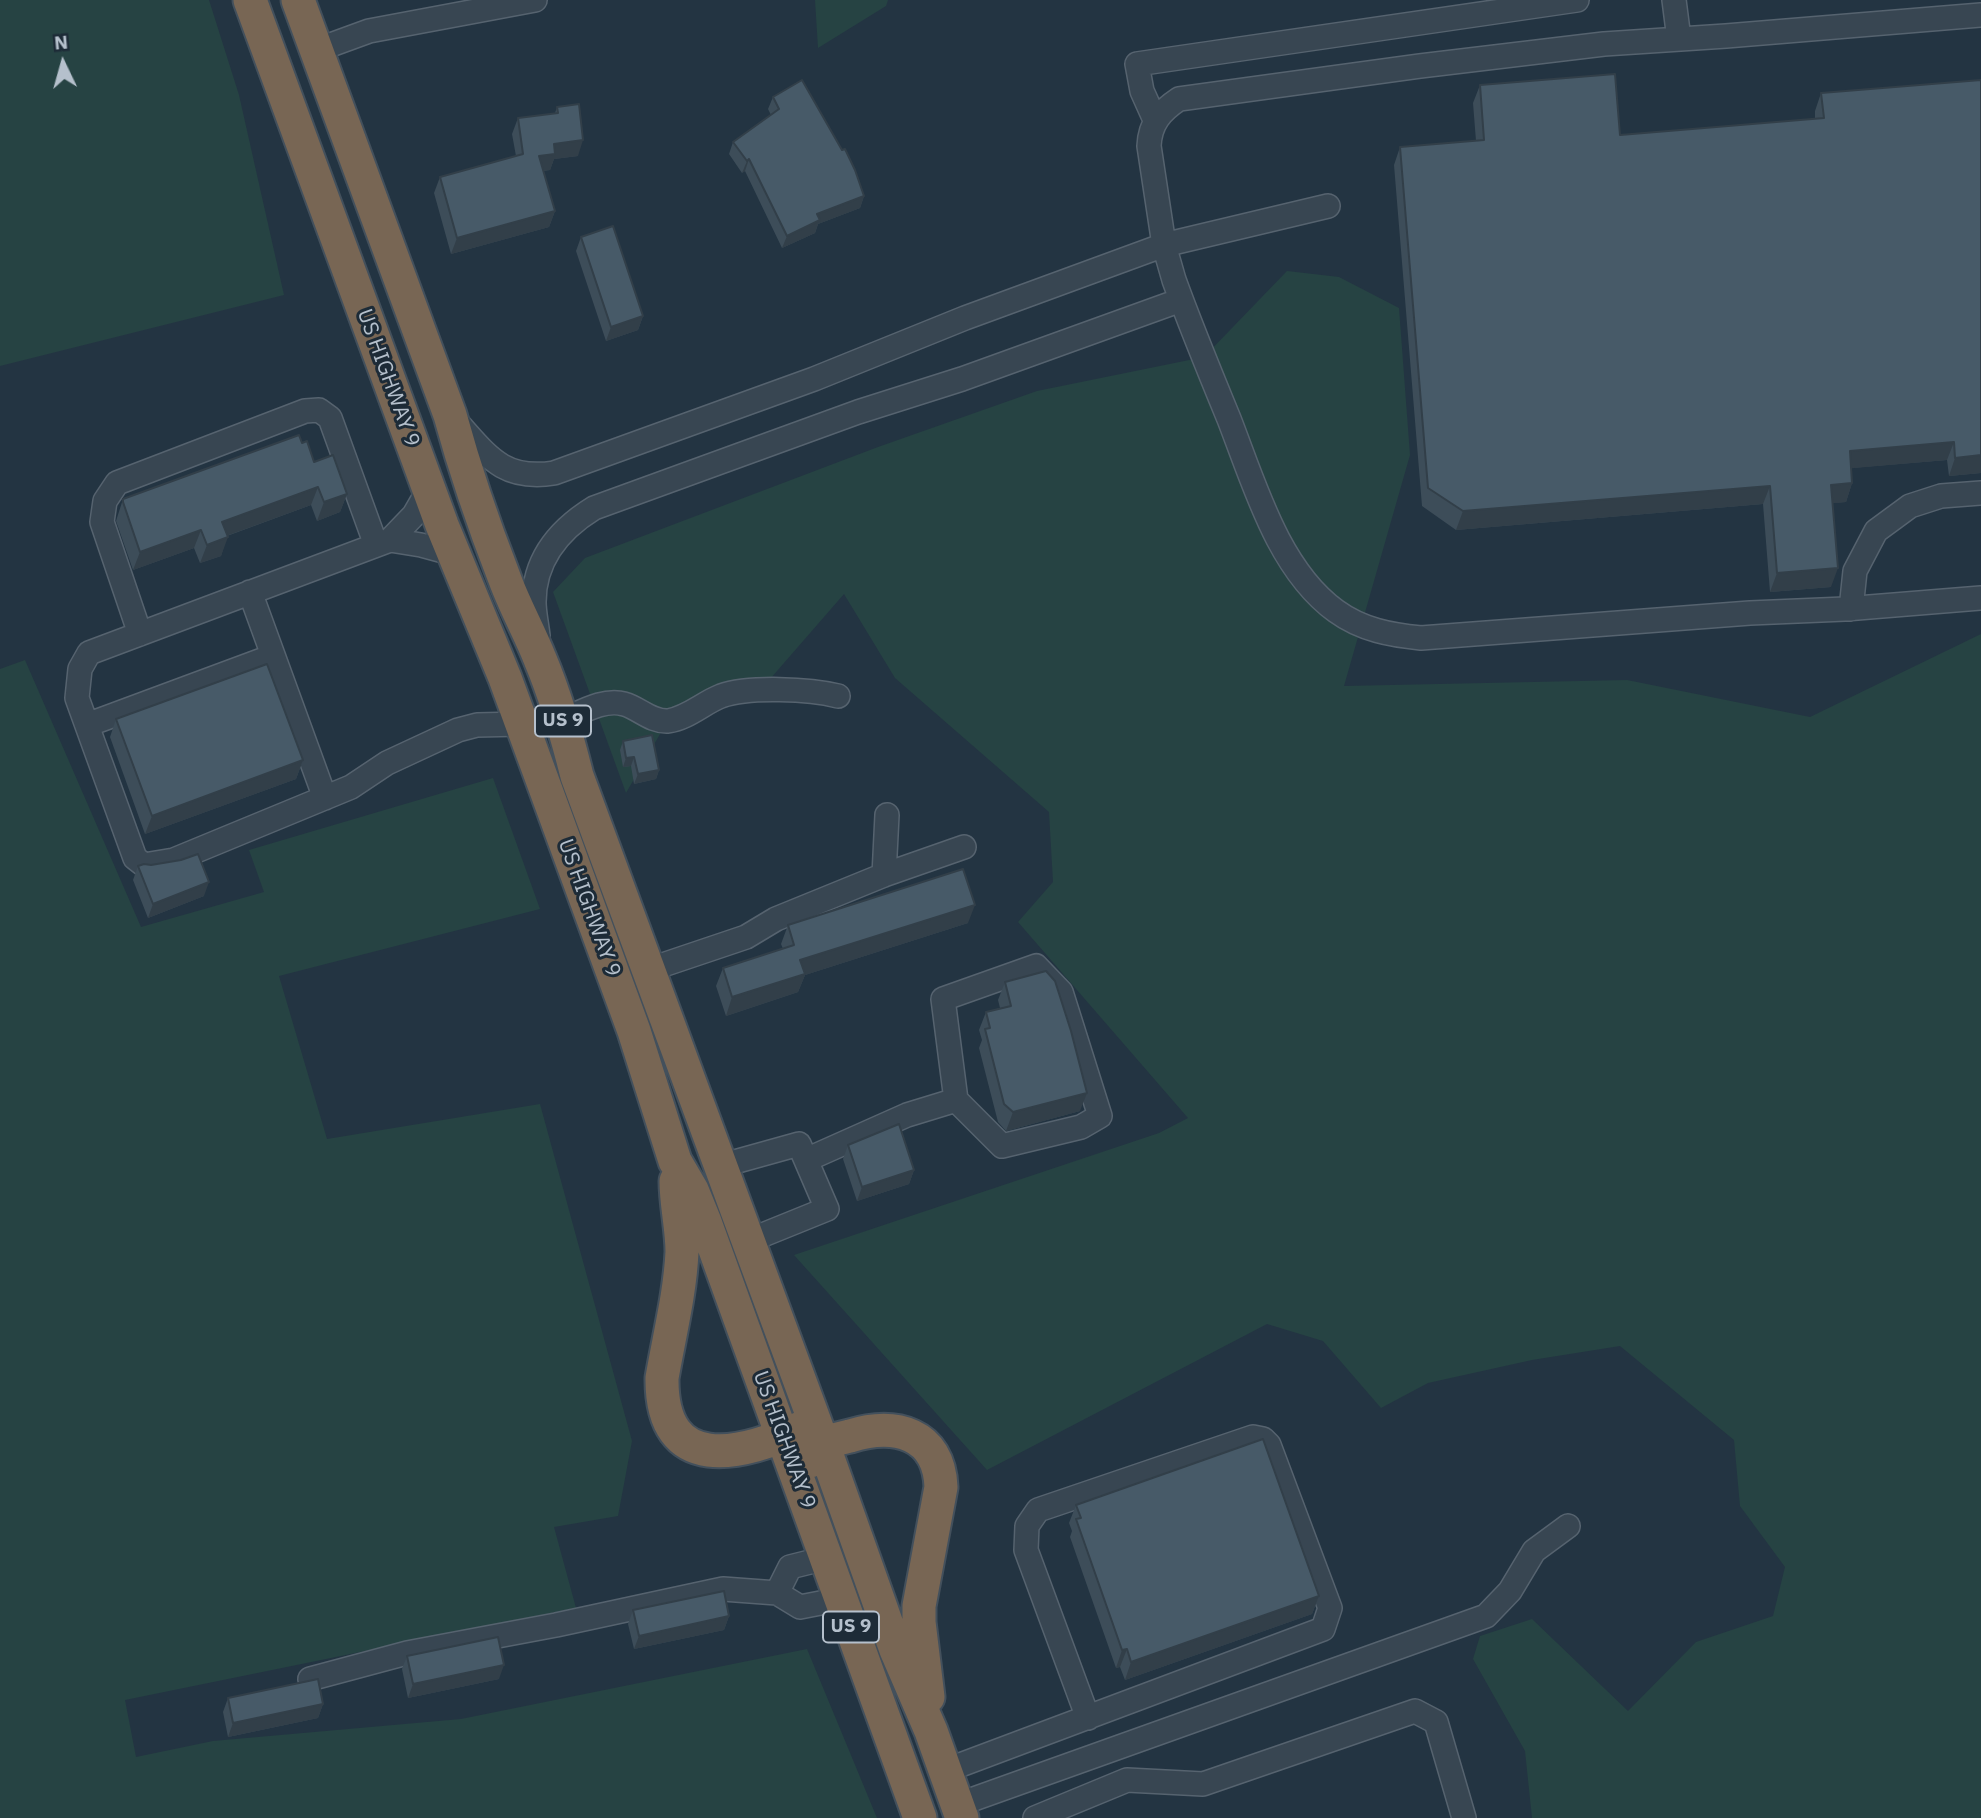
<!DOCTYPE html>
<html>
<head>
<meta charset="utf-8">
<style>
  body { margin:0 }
  #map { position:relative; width:1981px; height:1818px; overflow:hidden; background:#233442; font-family:"IBM Plex Sans",sans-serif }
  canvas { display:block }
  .north { position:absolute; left:28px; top:28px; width:70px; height:70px; -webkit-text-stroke:5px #1d2b37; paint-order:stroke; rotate:355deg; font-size:19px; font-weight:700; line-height:28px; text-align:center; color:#b5c0cc }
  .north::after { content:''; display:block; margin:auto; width:24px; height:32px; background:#b5c0cc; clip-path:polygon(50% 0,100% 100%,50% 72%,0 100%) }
</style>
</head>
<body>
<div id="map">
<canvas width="1981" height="1818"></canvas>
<div class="north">N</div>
</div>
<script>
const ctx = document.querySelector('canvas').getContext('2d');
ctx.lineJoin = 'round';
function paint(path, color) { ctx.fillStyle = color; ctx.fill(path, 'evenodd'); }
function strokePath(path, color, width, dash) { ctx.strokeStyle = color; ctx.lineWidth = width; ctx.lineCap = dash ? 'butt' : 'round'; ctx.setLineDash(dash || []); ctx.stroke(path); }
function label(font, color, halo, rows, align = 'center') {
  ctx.font = font + ' "IBM Plex Sans",sans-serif'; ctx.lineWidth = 6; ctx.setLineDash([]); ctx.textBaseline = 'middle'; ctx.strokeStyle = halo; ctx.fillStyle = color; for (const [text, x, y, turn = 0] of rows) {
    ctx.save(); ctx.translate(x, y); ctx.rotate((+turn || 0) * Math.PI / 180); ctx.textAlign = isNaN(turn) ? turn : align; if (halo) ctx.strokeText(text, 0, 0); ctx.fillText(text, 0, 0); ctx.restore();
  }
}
const green = new Path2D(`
  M0,0H209L239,95L284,295L0,366Z
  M815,0H888L886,6L818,48Z
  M1287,271L1339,277L1399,308L1410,455L1344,686L1627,680L1810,717L1981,634V1818H1532L1525,1751L1473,1659L1480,1636L1532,1619L1628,1711L1696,1642L1773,1616L1785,1567L1740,1506L1734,1440L1620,1346L1532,1360L1428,1383L1381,1408L1323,1341L1267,1324L987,1470L794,1255L1159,1133L1188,1118L1018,922L1053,882L1049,812L895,678L844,594L757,694L667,722L626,793L553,592L585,558L878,447L1037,391L1204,357Z
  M25,660L141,927L264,892L249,850L493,778L540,909L279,976L327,1139L540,1104L632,1441L618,1516L554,1527L576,1608L125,1700L136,1757L213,1741L461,1719L807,1649L877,1818H0V669Z`);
const minor = new Path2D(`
  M1674,0L1679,39
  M1981,15L1726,36L1604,44L1420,66L1179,99C1161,111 1150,123 1149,146L1164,245L1174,280C1191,327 1210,373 1229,419C1254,483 1278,569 1336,611C1362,630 1391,635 1421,638L1750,613L1845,609L1981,598
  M317,50L369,31L535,0
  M1155,120L1142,91L1137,64L1577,0
  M455,420C487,455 502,481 554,473L814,379L965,318L1164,245L1328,206
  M429,489L414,515L390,540L89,653L80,669L77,698L135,858L144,865L174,860L351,787L387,763L458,730L477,725L522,724
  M390,540L421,545L454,554
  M250,592L325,798
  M1851,609L1855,571L1876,531L1910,506L1941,496L1981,493
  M140,634L102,522L105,501L117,483L305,411L319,410L330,418L376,545
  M538,636C537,625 534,613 534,602C534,559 560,529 594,508L858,412L962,379L1181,300
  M563,720C580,713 604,698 624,704C639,708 651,722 668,721C688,718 703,703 721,696C749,686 810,689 838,696
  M87,725L273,656
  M884,875L887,815
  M648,970L746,937L776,919L884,875L964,847
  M806,1160L907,1115L956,1100L943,999L1036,966L1061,992L1100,1116L1081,1127L1002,1146L956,1100
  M720,1166L799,1144L827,1209L748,1241
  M826,1558L790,1567L777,1593L800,1607L841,1599
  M310,1679L407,1653L556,1625L723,1589L777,1593
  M947,1770L1323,1629L1330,1608L1269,1445L1263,1439L1253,1437L1038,1510L1027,1526L1026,1550L1088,1718
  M957,1805L1486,1616L1510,1591L1534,1551L1568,1526
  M1035,1818L1127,1780L1203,1784L1415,1711L1436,1722L1464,1818`);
const highway = new Path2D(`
  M250,0L442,525L505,678L634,1031L675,1161L692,1190L705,1222L920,1818
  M298,0L450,415C465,470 483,523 504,577C514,605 529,631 540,659C556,697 567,736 577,776L823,1444L896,1650L931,1731L962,1818
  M676,1181C676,1205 682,1228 682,1252C680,1294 669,1337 662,1378C661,1476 741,1456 803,1427
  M810,1461C814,1456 818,1447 824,1444C830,1440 842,1438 850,1436C895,1422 939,1433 941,1487L919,1606V1622L928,1697`);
const wall = new Path2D(`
  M1981,80V473L1949,476L1947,460L1851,468L1852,483L1846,502L1832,503L1831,587L1770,592L1763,504L1456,530L1422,506L1394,165L1400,147L1476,141L1473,103L1480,85L1620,135L1815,119V111L1821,93Z
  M773,97L864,196L860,208L818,224L815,233L782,248L745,171L742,173L729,154L733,142L771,115L768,109Z
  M557,107L578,156L554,159L550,170L543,171L555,211L549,227L451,254L434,193L440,177L516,156L512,134L518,118L555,113Z
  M581,237L643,316L638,330L606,341L576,251Z
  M302,443L314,462L347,494L340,512L317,521L311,505L227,536L221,556L200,563L194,548L133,570L116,521L123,499Z
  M116,719L303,760L296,779L145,834L110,737Z
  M623,741L659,770L656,779L634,784L631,766L623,767L620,750Z
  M138,866L204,896L148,918L133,880Z
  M968,923L805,975L798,992L726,1016L716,986L723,968L783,949L781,944L788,925Z
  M1005,982L1080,1111L1006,1131L998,1122L979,1048L982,1040L979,1030L986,1012L1000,1008L998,1000Z
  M848,1145L914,1170L909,1184L857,1201L843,1159Z
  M1076,1505L1319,1596L1312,1614L1125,1680L1120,1667L1116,1668L1070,1537L1072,1531L1069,1523Z
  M633,1610L729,1616L724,1630L634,1649L628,1624Z
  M407,1656L499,1679L408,1698L402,1669Z
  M228,1698L323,1704L318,1718L228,1737L223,1712Z`);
const shadedWall = new Path2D(`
  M583,140L578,156L554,159L550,170L533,172L539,156L554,144Z
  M749,159L745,171L742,173L747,161Z
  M864,196L860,208L818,224L815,233L782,248L787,236L817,214Z
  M555,211L549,227L451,254L457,238Z
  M643,316L638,330L606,341L611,327Z
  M1954,442L1947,460L1843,469L1850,451Z
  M1981,455V473L1949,476L1955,458Z
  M1852,483L1846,502L1824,504L1831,485Z
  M1770,486L1763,504L1456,530L1463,511Z
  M318,487L311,505L215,540L222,522Z
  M347,494L340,512L317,521L324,502Z
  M201,530L194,548L133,570L140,552Z
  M228,537L221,556L200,563L207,545Z
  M1838,568L1831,587L1770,592L1777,573Z
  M634,757L631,766L623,767L626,758Z
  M303,760L296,779L145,834L152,816Z
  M659,770L656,779L634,784L638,774Z
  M209,882L204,896L148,918L153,904Z
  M975,905L968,923L805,975L798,992L726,1016L732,997L800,960Z
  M1087,1093L1080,1111L1006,1131L1013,1112Z
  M914,1170L909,1184L857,1201L862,1187Z
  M1319,1596L1312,1614L1125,1680L1131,1662Z
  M729,1616L724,1630L634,1649L639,1636Z
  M1127,1649L1120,1667L1116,1668L1122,1650Z
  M504,1665L499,1679L408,1698L413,1684Z
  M323,1704L318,1718L228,1737L233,1723Z`);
const building = new Path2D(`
  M1615,74L1620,135L1824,118L1821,93L1981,80V455L1955,458L1954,442L1850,451L1852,483L1831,485L1838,568L1777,573L1770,486L1463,511L1428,488L1400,147L1484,140L1480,85Z
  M802,80L842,150L845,149L855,170L864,196L817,214L820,220L787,236L749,159L747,161L733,142L779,109L773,97Z
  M579,104L583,140L554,144L555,154L539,156L555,211L457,238L440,177L523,154L518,118L558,113L557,107Z
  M613,226L643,316L611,327L581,237Z
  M299,435L302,443L307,441L314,462L333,455L347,494L324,502L318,487L222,522L228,537L207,545L201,530L140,552L123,502V499Z
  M267,664L303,760L152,816L116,719Z
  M652,735L659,770L638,774L634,757L626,758L623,741Z
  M198,854L209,882L153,904L138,866L144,864L151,865L181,860Z
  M963,869L975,905L800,960L805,974L732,997L723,968L794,945L788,925Z
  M1046,971L1055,981L1071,1031L1087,1093L1013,1112L1004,1104L985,1029L990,1028L986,1012L1011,1006L1005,982Z
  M899,1124L914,1170L862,1187L848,1145Z
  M1263,1439L1319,1596L1131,1662L1127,1649L1122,1650L1076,1519L1081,1518L1076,1505Z
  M724,1591L729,1616L639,1636L633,1610Z
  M498,1637L504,1665L413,1684L407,1656Z
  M318,1679L323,1704L233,1723L228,1698Z`);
const shields = [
  [563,721,56],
  [851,1627,56]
];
const shieldNames = [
  ["US 9",563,721],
  ["US 9",851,1627]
];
const streetNames = [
  ["US HIGHWAY 9",388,378,70],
  ["US HIGHWAY 9",589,908,70],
  ["US HIGHWAY 9",784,1440,70]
];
paint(green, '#264343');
strokePath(minor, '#56636f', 26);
strokePath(highway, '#43505c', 37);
strokePath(minor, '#384652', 23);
strokePath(highway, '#786654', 33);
paint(wall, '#3d4d59');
paint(shadedWall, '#323f49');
paint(building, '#475a68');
strokePath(building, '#323f49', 2);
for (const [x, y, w] of shields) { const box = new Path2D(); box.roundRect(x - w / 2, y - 15.5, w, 31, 5); ctx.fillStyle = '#1d2b37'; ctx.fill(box); strokePath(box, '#b5c0cc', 2); }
label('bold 19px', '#b5c0cc', null, shieldNames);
label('21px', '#b5c0cc', '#1d2b37', streetNames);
</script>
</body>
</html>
